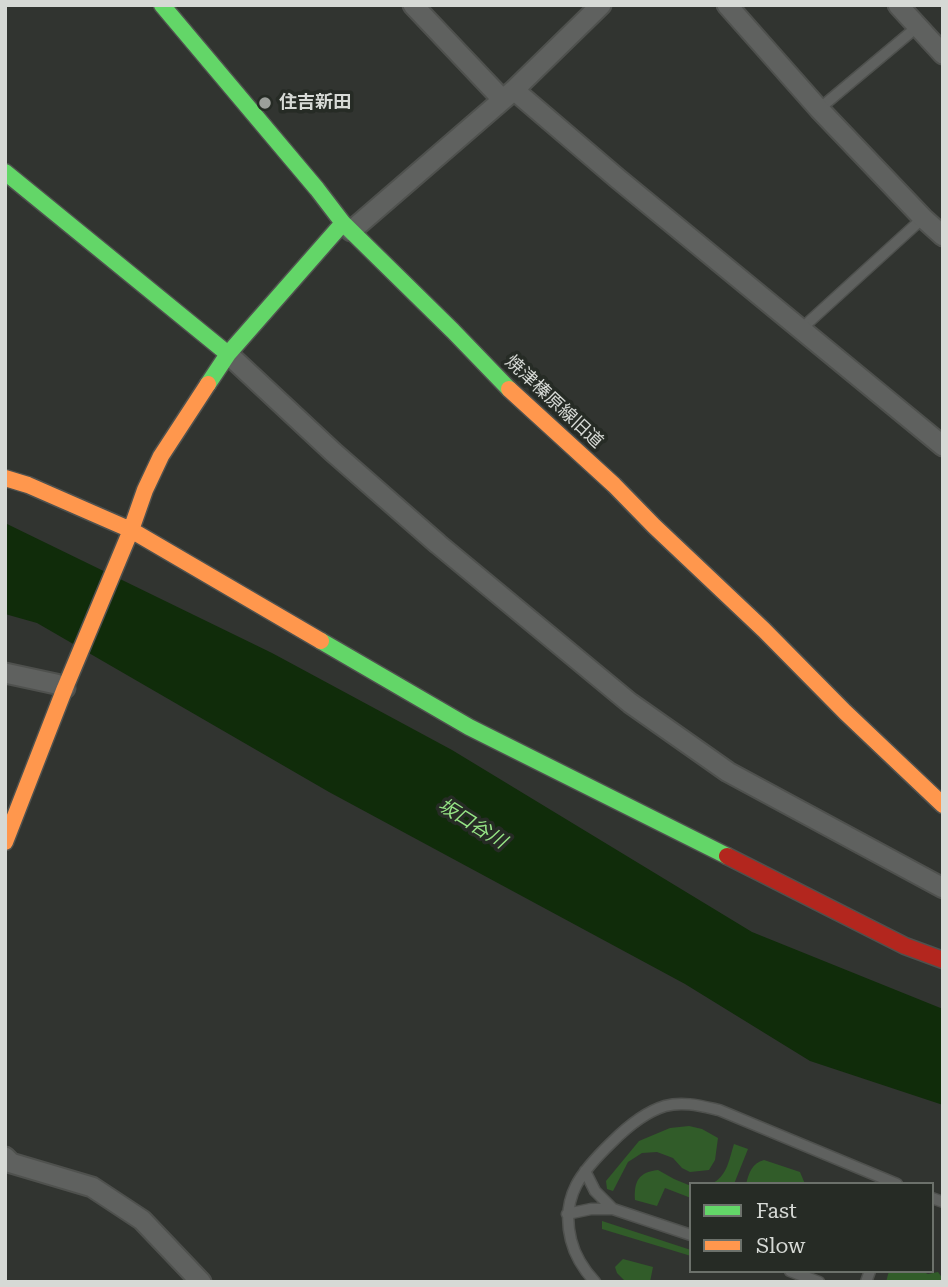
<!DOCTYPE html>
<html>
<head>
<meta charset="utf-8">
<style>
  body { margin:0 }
  #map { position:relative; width:948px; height:1287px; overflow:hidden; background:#313430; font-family:"Roboto Serif",serif }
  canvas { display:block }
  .frame { position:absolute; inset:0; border:7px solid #d6d9d5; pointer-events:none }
  .legend { position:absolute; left:689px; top:1182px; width:245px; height:91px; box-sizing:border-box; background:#262b25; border:2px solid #6c716b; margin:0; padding:9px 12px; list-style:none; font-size:21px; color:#d6d9d5 }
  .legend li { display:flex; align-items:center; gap:14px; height:35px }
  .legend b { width:35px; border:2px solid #6c716b }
</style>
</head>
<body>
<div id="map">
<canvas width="948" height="1287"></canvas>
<div class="frame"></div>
<ul class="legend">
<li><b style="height:9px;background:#63d668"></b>Fast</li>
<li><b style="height:9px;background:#ff974d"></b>Slow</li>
</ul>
</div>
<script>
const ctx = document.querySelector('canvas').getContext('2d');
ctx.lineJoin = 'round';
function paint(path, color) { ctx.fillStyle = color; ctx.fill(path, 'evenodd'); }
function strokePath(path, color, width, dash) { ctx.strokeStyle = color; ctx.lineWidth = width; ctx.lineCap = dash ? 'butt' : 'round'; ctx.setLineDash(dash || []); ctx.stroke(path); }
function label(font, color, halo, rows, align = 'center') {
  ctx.font = font + ' "Roboto Serif","Noto Sans JP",serif'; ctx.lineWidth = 7; ctx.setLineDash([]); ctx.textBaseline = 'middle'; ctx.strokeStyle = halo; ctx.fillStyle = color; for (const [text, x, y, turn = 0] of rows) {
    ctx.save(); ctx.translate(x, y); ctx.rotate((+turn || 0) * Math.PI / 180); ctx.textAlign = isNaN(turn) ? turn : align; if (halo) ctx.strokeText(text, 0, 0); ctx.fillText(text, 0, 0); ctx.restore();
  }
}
const green = new Path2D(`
  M689,1126L702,1129L718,1138L715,1160L709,1170L690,1172L682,1168L673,1158L657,1152L642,1153L628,1162L613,1191L607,1189L606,1181L639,1141L670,1128Z
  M734,1144L748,1149L734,1184H711C727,1177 729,1160 734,1144Z
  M764,1160L800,1172L805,1184H746C749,1173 752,1163 764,1160Z
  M658,1170L674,1179L691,1186V1198L665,1188L657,1206L635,1200C634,1182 638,1172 658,1170Z
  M602,1221L691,1250V1256L602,1229Z
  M623,1259L653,1267L650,1282H626L617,1273L615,1267Z
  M889,1271H921L928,1274L938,1272L943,1279V1282H886Z`);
const water = new Path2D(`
  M5,523L272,653L452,750L752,932L943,1009V1105L810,1061L685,984L329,792L37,623L5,614Z`);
const lane = new Path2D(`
  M819,109L917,27
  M800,330L923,218
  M585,1171L595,1191L613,1209
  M932,1198L943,1202
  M567,1214L591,1209H613L691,1235
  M790,1271L819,1282
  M595,1282C584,1270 575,1256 571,1240C560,1196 582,1171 612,1142C627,1127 645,1112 665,1106C683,1101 701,1106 719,1110L897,1184
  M866,1282L870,1271`);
const street = new Path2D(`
  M413,5L502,99
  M727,5L819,109L923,218L943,236
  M898,5L943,54
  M514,90L617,178L943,446
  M351,231L514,90L601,5
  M228,354L333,452L438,544L630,703L728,772L943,888
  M5,673L56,684L65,688
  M5,1157L11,1163L92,1187L142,1220L201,1282`);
const fast = new Path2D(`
  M162,5L317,189L343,223L453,331L509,389
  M5,172L228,354
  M208,384L228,354L343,223
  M321,641L469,727L727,856`);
const slow = new Path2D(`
  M509,389L614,485L654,526L764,630L845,712L943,805
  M5,478L28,485L131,530L321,641
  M5,842L65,688L131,530L145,490L161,456L208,384`);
const jam = new Path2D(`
  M727,856L905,946L943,960`);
const markers = [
  [265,103,7,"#9c9f9b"]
];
const poiNames = [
  ["住吉新田",279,103]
];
const streetNames = [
  ["焼津榛原線旧道",554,402,43]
];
const waterNames = [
  ["坂口谷川",472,824,32]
];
paint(green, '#315c29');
paint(water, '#102c0a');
strokePath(lane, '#4f514e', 13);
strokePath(street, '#4f514e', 23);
strokePath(fast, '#4f514e', 19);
strokePath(slow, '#4f514e', 19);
strokePath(jam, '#4f514e', 19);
strokePath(lane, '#5f615f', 10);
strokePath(street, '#5f615f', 19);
strokePath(fast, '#63d668', 16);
strokePath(slow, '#ff974d', 16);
strokePath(jam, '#b3261e', 16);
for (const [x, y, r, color] of markers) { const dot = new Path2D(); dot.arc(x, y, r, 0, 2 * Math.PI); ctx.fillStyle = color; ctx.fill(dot); strokePath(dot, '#262b25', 2.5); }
label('bold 18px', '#d6d9d5', '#262b25', poiNames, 'left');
label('18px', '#d6d9d5', '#262b25', streetNames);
label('italic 19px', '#95e385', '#262b25', waterNames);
</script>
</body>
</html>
